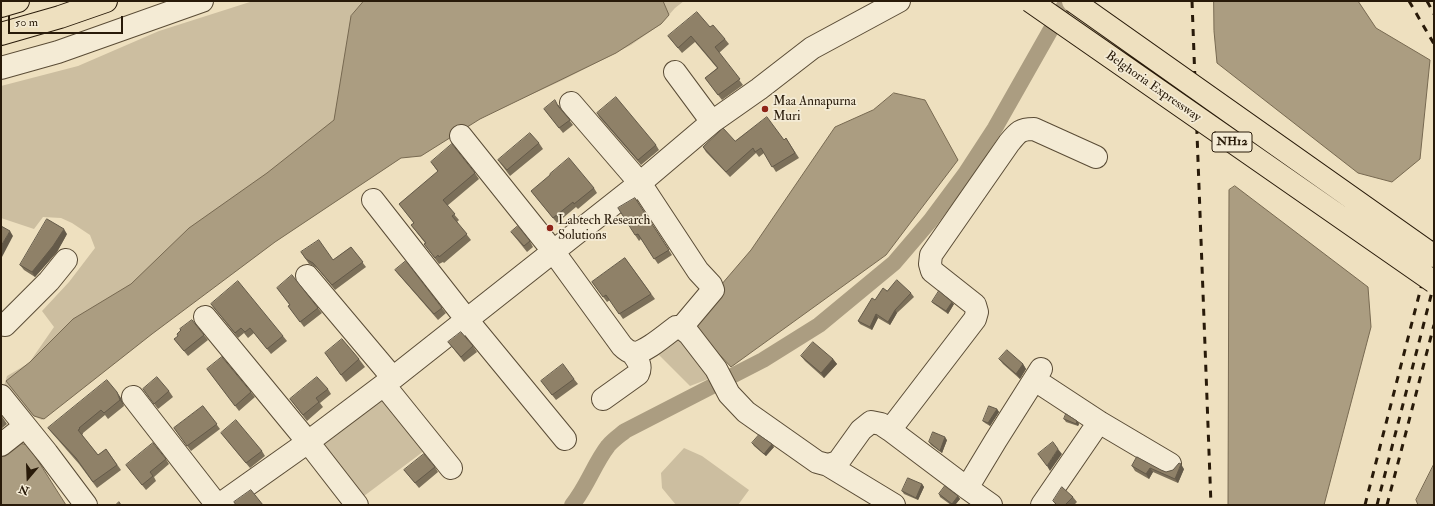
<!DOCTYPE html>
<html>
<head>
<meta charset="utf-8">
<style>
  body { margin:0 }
  #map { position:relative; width:1435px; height:506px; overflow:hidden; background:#eee0bf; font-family:"IM FELL Double Pica",serif }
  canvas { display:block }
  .frame { position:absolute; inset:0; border:2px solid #281a09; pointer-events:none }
  .north { position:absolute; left:8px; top:458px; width:40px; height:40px; -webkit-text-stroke:3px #f4ebd5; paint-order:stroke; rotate:199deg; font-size:11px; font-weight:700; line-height:16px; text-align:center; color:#281a09 }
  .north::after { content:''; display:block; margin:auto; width:14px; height:18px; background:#281a09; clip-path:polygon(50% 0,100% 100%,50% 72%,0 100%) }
  .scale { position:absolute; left:8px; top:16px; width:115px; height:18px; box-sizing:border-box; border:2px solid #281a09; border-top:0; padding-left:5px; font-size:12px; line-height:14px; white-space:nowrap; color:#281a09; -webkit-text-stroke:3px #f4ebd5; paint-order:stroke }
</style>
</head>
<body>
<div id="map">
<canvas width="1435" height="506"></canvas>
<div class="frame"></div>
<div class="north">N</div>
<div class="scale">50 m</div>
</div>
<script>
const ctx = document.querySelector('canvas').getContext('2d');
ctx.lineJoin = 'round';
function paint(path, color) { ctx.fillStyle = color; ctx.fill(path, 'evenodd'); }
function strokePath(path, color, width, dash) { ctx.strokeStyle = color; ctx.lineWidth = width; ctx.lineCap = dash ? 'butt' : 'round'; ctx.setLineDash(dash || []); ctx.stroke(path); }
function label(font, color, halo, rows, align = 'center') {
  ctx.font = font + ' "IM FELL Double Pica",serif'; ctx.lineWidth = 3.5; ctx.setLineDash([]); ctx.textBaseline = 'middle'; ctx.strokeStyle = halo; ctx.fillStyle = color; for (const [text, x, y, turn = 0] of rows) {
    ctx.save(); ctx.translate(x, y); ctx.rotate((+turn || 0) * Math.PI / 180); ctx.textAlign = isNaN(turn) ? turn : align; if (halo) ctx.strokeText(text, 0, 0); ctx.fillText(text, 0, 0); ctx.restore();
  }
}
const green = new Path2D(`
  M253,1H684L675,8L661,24L631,45L563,80L480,118L402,157L290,230L154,332L42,420L25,412L4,386L7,376L29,363L54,327L42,311L69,282L95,248L90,235L72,223L61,218L43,217L34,229L1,218V86L78,66L159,31Z
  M679,334L711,378L690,386L653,349Z
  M382,395L424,451L360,499L318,443Z
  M684,448L702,456L749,490L738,505H676L662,488L661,473Z`);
const water = new Path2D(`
  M364,1H663L669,15L661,24L616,53L480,119L421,156L401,158L275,242L152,334L44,419L34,416L6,381L30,362L73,319L131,284L189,228L267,173L334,120L351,16Z
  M1214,1H1358L1376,28L1430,60L1420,159L1392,182L1358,173L1217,63L1214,31Z
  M894,93L925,100L958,160L886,255L731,367L694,327L721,285L751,250L835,127L873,110Z
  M1235,186L1368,287L1371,327L1324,505H1228L1229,190Z
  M19,443L28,445L66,505H1V457Z
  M1434,464V505H1418L1416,500Z`);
const canal = new Path2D(`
  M572,505C587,487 594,464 608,446C613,440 619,436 625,431L763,360L819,325L894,263L930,221L965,174L995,128L1067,1`);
const minor = new Path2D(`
  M1,68L58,52L202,1
  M675,72L712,122
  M571,103L640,183L698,271L711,285L713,290L681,328
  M461,136L553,251L622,346C625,349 629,352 633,353C642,355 668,333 676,327L683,329L689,334L716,369L729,394L746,412L817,462L828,465L838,462L861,430L871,422L881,424L890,430L967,488L991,505
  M373,200L467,320L565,439
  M307,276L393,378
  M205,317L308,442L357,505
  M5,325L49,281L66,260
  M1035,380L1099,422L1170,464
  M384,385L451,468
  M1,396L47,453L86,505
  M133,397L217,505
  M603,399L638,374C642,366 638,361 633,354
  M890,430L975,319L977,312L975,305L932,271L930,264L931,255L1009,143C1018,132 1020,129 1034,129L1096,157
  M1,445L25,426
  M828,465L894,505
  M967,488L996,440L1041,369
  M219,505L308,442L393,378L640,183L712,122L759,89L812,48L899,1
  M1042,505L1099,422`);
const highway = new Path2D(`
  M1,6L18,1
  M1,34L60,17L106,1`);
const rail = new Path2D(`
  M1192,1L1211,505
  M1409,1L1434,44
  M1427,1L1434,14
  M1365,505L1434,237
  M1377,505L1434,284
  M1387,505L1434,325`);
const highwayBridge = new Path2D(`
  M1030,1L1434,282
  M1073,1L1434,256`);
const wall = new Path2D(`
  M710,27L725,39L729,44L719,53L743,85L722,100L705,78L717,68L695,42L682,53L668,36Z
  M559,105L561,109L573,125L563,133L544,109Z
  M597,113L656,145L659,150L641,165L600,118Z
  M786,138L799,158L776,172L764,153L759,157L756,153L730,177L706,152L703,147L735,141L784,140Z
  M539,143L543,149L510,176L498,160Z
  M431,162L475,173L479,179L447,206L459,220L457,222L471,240L444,263L443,262L439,264L424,244L425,243L411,225L414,223L399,204L438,172Z
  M594,188L597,193L578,209L576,207L557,223L531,191Z
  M635,198L672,255L658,264L641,239L639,241L635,235Z
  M511,232L530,241L533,247L527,252Z
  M67,234L57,252L35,277L24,270L20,265Z
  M351,247L366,267L335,290L317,268L309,264L301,252L333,260Z
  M625,258L655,299L623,319L610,300L607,302L592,282Z
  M395,270L442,308L446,313L438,320L399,275Z
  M277,288L318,308L322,313L304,327L292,311L290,305Z
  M887,291L911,293L914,297L897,313L890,325L878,318L872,330L860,324L858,321L875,300Z
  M932,302L954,304L948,314L934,304Z
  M211,304L283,336L287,341L271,354L254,333L248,338L244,333L238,338Z
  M204,335L208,340L188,356L174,339Z
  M448,342L473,346L477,352L464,362Z
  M325,353L359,359L365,367L346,382Z
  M801,356L833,359L837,364L824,378L805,361Z
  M999,359L1023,364L1026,369L1020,379L1003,364Z
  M207,369L251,392L255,397L239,411Z
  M574,379L578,384L556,400L541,381Z
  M143,389L169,391L173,397L158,409Z
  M328,389L331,394L320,403L323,407L307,421L290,399Z
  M121,398L124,406L108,419L105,415L83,433V434L82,435L98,455L106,449L121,470L97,488L79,464L52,433L48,428Z
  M203,406L220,429L191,451L174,428Z
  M997,409L999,412L990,426L985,423L983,421Z
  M1,415L7,424L1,429Z
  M1064,419L1077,421L1079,424L1078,426L1066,422Z
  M221,433L262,451L265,456L250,468Z
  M947,440L942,453L931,445L929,442Z
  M752,443L774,447L766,456L754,446Z
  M1137,457L1161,470L1166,472L1184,469L1178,483L1153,472L1149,479L1135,471L1132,466Z
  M166,459L169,464L154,477L156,481L146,490L126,465Z
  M435,467L438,472L419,488L404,470Z
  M922,484L924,487L918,500L904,494L902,491Z
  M939,494L958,496L960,499L955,505H951L940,497Z
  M1073,497L1077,502L1074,505H1056L1053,501Z`);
const shadedWall = new Path2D(`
  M64,229L67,234L57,252L35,277L32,272Z
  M10,231L13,236L2,257L1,246Z
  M952,302L954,304L948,314L946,311Z
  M895,310L897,313L890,325L888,322Z
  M876,314L878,318L872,330L870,327Z
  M833,359L837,364L824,378L821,373Z
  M1023,364L1026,369L1020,379L1016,374Z
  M117,392L121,398L124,406L120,400Z
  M997,409L999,412L990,426L988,423Z
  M1077,421L1079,424L1078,426L1076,424Z
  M945,437L947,440L942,453L940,451Z
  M772,444L774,447L766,456L764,454Z
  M1058,449L1062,454L1050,471L1047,466Z
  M1181,464L1184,469L1178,483L1175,479Z
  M1150,468L1153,472L1149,479L1146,474Z
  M922,484L924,487L918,500L916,498Z
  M958,496L960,499L955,505H952V504Z`);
const building = new Path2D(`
  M697,12L710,27L713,25L725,39L715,47L740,79L718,95L705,78L718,68L691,36L678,48L668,36Z
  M616,97L656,145L638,160L597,113Z
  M555,100L558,106L570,120L559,128L544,109Z
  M767,117L784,140L786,138L795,153L772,167L761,148L755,152L753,148L726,172L703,147L723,128L735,141Z
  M530,133L539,143L507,170L498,160Z
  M452,144L475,173L443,200L455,214L452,216L467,234L439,257L438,255L435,258L424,244L426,243L411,225L414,223L399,204L438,171L431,162Z
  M569,158L594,188L574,204L573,202L553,218L531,191L550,175V174Z
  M635,198L669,250L654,259L638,234L635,235L618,208Z
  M47,219L64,229L53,246L32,272L20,265Z
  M1,226L10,231L1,246Z
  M518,226L530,241L524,246L511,232Z
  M319,240L333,260L351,247L363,262L332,285L313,263L306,259L301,252Z
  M625,258L651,294L619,314L606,295L603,297L592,282Z
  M406,261L442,308L434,314L395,270Z
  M292,275L318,308L300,322L288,306L290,305L277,288Z
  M897,280L911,293L895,310L888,322L876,314L870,327L858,321L872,298L875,300L883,288L887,291Z
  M238,281L283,336L267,349L250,328L245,332L241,328L235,333L211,304Z
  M939,291L952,302L946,311L932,302Z
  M192,320L204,335L184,351L174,339L178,336L177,334L181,330L180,329Z
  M461,332L473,346L461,357L448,342Z
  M342,339L359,359L341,375L325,353Z
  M813,342L833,359L821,373L801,356Z
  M1007,350L1023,364L1016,374L999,359Z
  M222,357L251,392L235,406L207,369Z
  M563,364L574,379L552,395L541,381Z
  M157,377L169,391L154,404L143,389Z
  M317,377L328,389L316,398L319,402L303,415L290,399Z
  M107,380L117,392L120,400L104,413L101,410L79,428L80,429L78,430L98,455L106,449L117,465L93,482L76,458L48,428Z
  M203,406L217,424L187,446L174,428Z
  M989,406L997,409L988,423L983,421Z
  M1066,414L1077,421L1076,424L1064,419Z
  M236,420L262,451L246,463L221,433Z
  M933,432L945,437L940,451L929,442Z
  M759,435L772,444L764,454L752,443Z
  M1053,442L1058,449L1047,466L1038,454Z
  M153,443L166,459L150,472L153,476L142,485L126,465Z
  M424,454L435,467L415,483L404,470Z
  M1137,457L1161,470L1166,472L1173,470L1179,463L1181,464L1175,479L1150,468L1146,474L1132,466Z
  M908,478L922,484L916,498L902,491Z
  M945,486L958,496L952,504L939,494Z
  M1062,487L1073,497L1065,505H1057L1053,501Z
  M251,490L263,505H236L234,502Z
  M119,502L121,505H116Z`);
const markers = [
  [765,109,4,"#8f2418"],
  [550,228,4,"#8f2418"]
];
const shields = [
  [1232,142,40]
];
const shieldNames = [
  ["NH12",1232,142]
];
const streetNames = [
  ["Belghoria Expressway",1153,87,35]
];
const poiNames = [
  ["Maa Annapurna",773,102],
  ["Muri",773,117],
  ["Labtech Research",558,221],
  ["Solutions",558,236]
];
paint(green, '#ccbea0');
paint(water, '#ab9d81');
strokePath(water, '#776951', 1);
strokePath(canal, '#ab9d81', 16);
strokePath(minor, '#5a4c36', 24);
strokePath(highway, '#281a09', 24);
strokePath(minor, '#f4ebd5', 22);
strokePath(highway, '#eee0bf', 22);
strokePath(rail, '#281a09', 3, [7, 7]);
strokePath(highwayBridge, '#281a09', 24, []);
strokePath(highwayBridge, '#eee0bf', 22);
paint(wall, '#7b6f59');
paint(shadedWall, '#645a49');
paint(building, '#8f8168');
strokePath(building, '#645a49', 1);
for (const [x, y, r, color] of markers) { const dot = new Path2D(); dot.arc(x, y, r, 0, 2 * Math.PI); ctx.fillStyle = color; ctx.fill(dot); strokePath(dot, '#f4ebd5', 1.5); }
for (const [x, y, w] of shields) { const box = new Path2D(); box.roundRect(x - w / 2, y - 10, w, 20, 3); ctx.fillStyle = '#f4ebd5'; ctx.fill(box); strokePath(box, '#281a09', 1); }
label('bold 12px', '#281a09', null, shieldNames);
label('13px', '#281a09', '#f4ebd5', streetNames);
label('13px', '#281a09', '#f4ebd5', poiNames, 'left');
</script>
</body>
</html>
